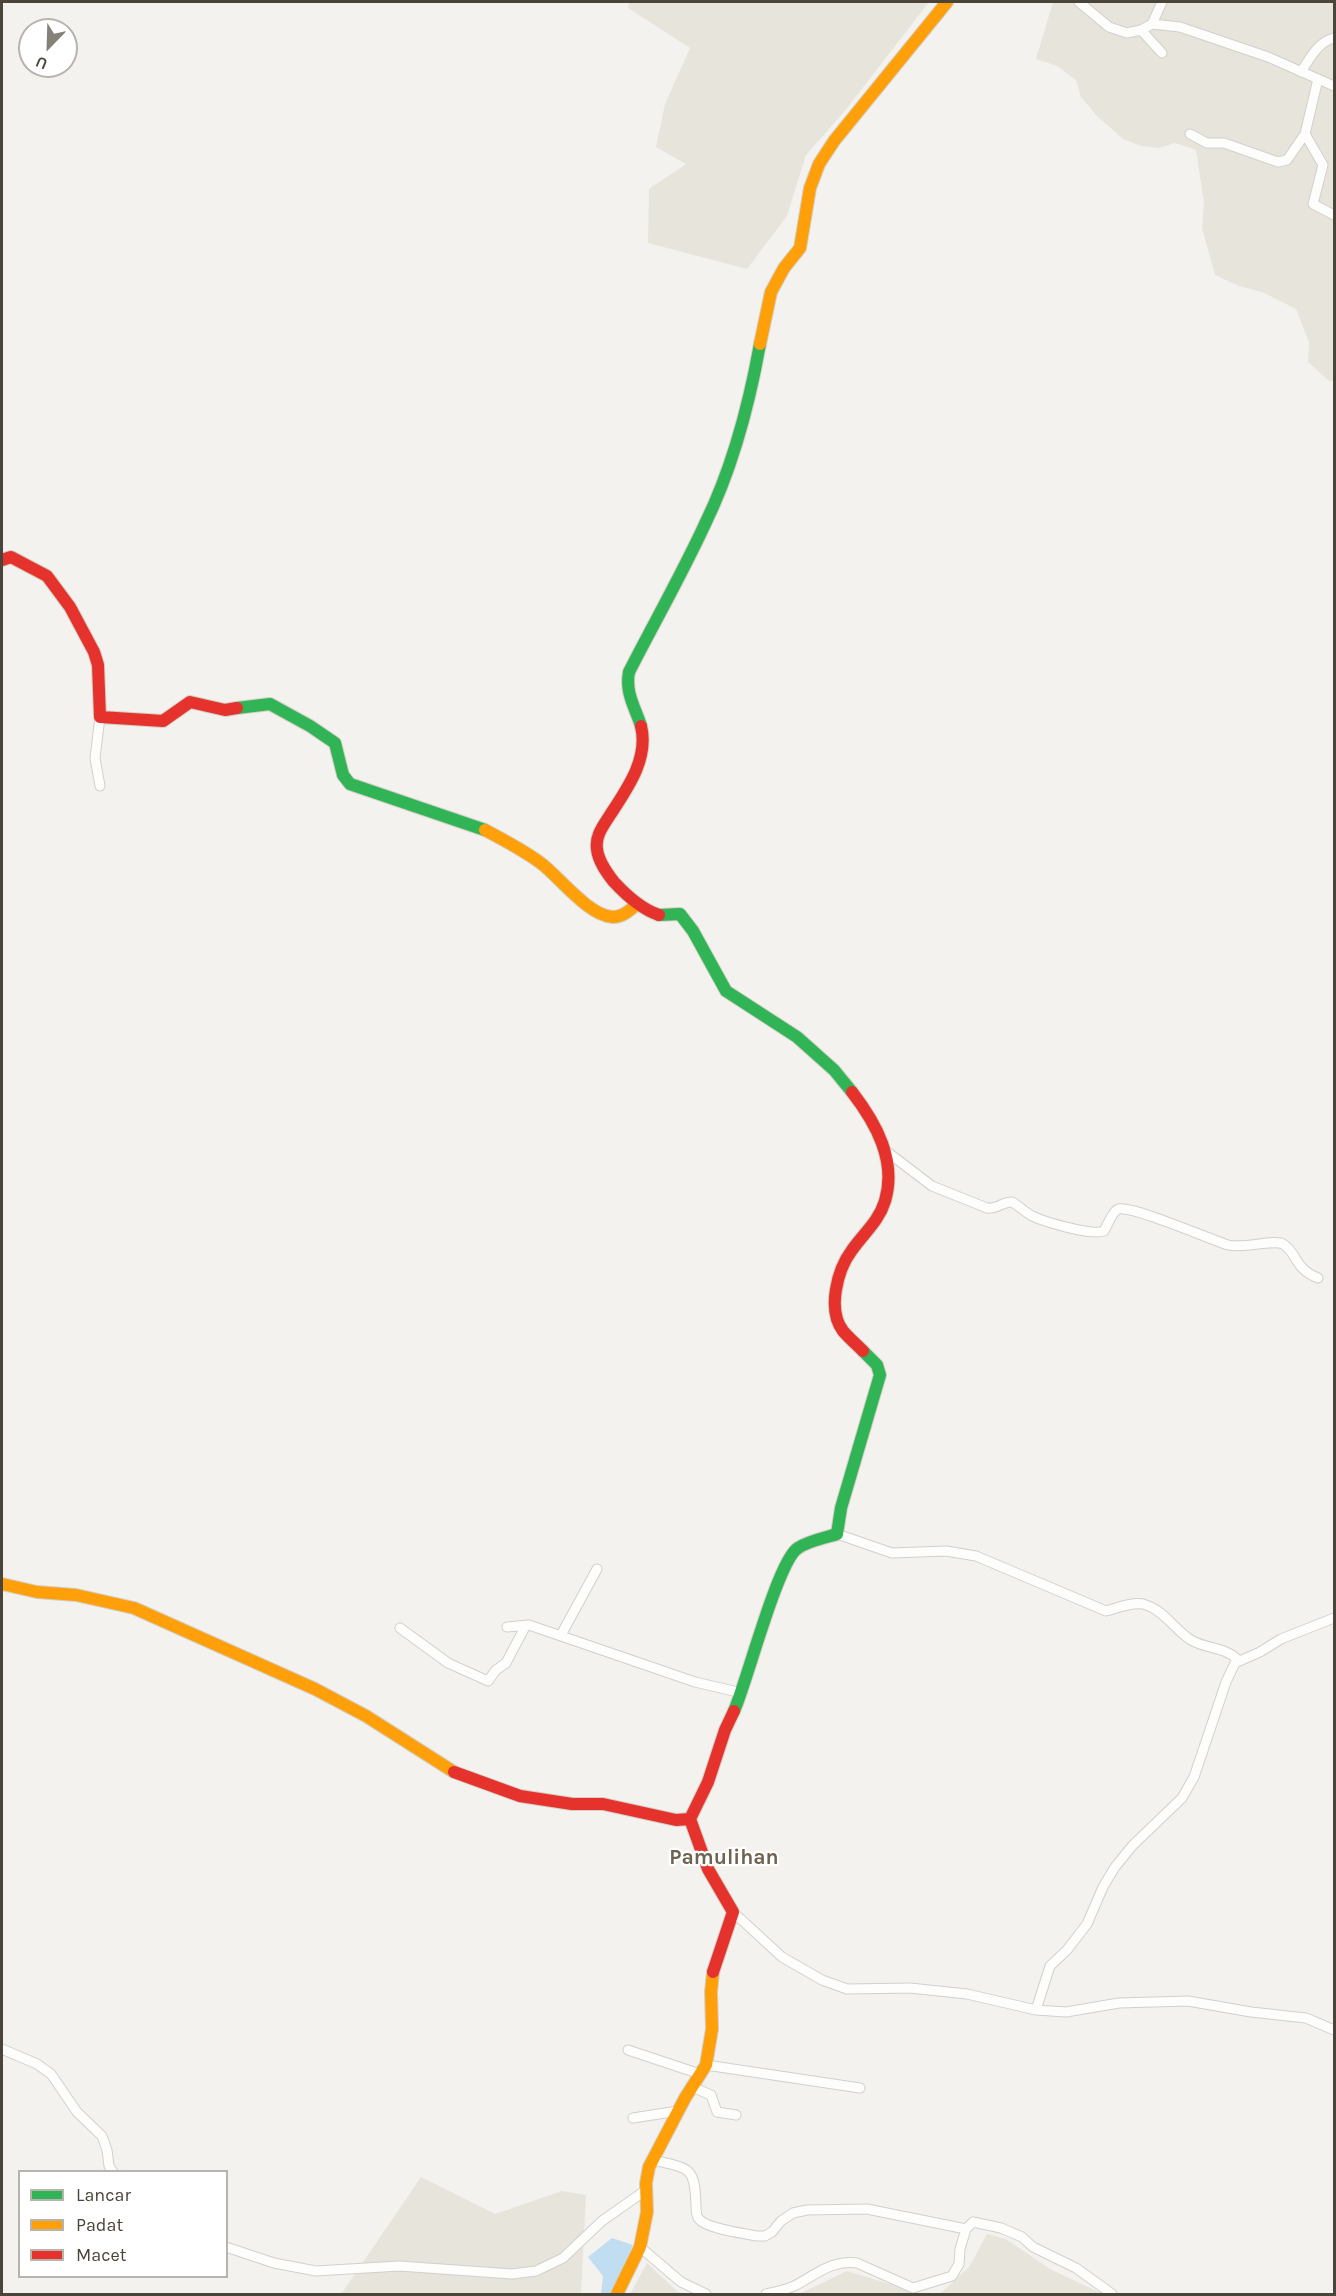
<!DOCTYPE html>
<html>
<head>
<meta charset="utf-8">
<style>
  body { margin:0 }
  #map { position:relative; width:1336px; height:2296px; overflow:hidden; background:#f4f2ee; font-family:Karla,sans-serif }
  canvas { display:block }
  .frame { position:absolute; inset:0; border:3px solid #4b4439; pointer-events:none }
  .legend { position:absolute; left:18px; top:2170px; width:210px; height:108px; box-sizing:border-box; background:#fff; border:2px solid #b7b4b0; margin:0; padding:8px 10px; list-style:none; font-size:18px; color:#4b4439 }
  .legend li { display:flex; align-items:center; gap:12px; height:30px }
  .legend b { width:30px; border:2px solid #b7b4b0 }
  .north { position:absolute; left:18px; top:18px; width:60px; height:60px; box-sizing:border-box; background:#fff; border:2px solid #b7b4b0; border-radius:50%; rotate:203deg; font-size:16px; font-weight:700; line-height:24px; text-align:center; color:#4b4439 }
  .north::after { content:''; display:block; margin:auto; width:21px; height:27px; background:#868178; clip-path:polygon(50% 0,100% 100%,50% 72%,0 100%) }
</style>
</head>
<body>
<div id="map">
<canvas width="1336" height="2296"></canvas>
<div class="frame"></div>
<ul class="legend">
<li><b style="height:8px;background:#30b455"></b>Lancar</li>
<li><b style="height:8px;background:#ff9f0a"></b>Padat</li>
<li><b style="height:8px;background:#e5322d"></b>Macet</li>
</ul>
<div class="north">U</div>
</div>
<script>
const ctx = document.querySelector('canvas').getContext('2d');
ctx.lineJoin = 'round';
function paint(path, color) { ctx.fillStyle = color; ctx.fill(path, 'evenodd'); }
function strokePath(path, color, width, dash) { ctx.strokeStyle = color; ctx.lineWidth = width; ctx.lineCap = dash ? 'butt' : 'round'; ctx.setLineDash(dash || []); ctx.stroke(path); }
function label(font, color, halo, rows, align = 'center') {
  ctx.font = font + ' Karla,sans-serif'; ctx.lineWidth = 4.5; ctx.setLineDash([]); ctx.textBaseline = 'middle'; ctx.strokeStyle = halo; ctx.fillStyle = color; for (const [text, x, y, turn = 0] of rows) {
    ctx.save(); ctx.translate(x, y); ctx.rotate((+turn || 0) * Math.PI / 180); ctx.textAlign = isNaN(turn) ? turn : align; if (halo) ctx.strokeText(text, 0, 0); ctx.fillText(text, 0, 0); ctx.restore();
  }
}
const residential = new Path2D(`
  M629,2H929L844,112L806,155L787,216L747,269L648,243L649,189L686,164L656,147L665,104L690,48L628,8Z
  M1053,2H1334V381H1329L1308,362L1309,342L1296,309L1262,292L1239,286L1215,275L1202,228L1204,203L1196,150L1175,143L1159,148L1141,146L1123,139L1097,116L1081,97L1076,80L1057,66L1036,59Z
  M421,2177L495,2214L562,2191L586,2195L581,2294H339L344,2290Z
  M987,2234L1006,2239L1050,2269L1103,2294H940L969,2267Z
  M647,2263L678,2292L685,2294H630Z
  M847,2271L922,2294H799Z`);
const water = new Path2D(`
  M612,2238L633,2245L611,2294H601L603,2276L588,2257Z`);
const street = new Path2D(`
  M1079,2L1109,27L1127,33L1141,30L1152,24L1180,27L1268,57L1334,86
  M1152,24L1162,2
  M1141,30L1162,53
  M1301,72C1310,58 1318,42 1334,38
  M1318,79L1305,134L1323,165L1313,204L1334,215
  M1190,134L1207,143H1224L1278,162L1287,160L1305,134
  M100,717L95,758L100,786
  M886,1151L932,1186L987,1208C997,1210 1003,1201 1012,1202C1019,1206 1025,1212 1032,1216C1045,1222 1092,1236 1104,1231C1107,1226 1113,1210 1119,1209C1134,1206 1209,1239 1228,1245C1244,1249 1274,1239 1283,1244C1297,1252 1294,1269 1318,1278
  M837,1534L892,1553L946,1551L976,1556L1106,1611C1117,1608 1131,1602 1143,1604C1163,1609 1175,1630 1191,1640C1206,1649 1226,1647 1238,1660
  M507,1627L529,1625L695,1682L742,1693
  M400,1628L448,1663L488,1681L496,1670L506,1663L526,1625
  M561,1635L597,1569
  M733,1912L782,1957L822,1980L847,1989L910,1988L967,1994L1036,2010L1066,2012L1119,2003L1188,2001L1251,2012L1306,2018L1334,2030
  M1036,2010L1050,1966L1067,1950L1087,1924L1103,1887L1115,1867L1133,1845L1182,1798L1194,1777L1226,1682L1235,1663L1260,1652L1281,1639L1334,1618
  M2,2049L37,2064L51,2074L77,2112L102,2136L107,2150L109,2166L113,2172
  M628,2050L700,2074
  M706,2065L860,2088
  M692,2087L711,2095L717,2112L736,2115
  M633,2118L678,2111
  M653,2160C689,2169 695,2165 696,2206C696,2210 696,2216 699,2219C707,2229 743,2233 757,2236H765L772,2232L781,2221L793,2213L807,2210L867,2209L966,2229L973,2222L1001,2228L1022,2237L1033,2247L1076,2268L1112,2294
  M226,2247L274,2263L316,2271L399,2266L512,2274L536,2271L563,2258L602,2221L646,2190
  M640,2247L681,2282L706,2294
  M766,2294C775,2292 785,2290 794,2286C814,2276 832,2259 857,2263L913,2288L952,2276L959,2264L960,2249L966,2229`);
const fast = new Path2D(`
  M237,708L270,704L310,726L335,743L343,775L350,784L485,830
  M641,726C635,707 625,693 629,672C654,623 682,574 705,524C732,469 749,405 760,344
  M659,915L680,914L693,931L726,991L797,1037L834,1070L852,1092
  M734,1711C747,1682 778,1560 798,1548C808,1541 825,1538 837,1534L841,1508L880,1375L877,1365L863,1351`);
const slow = new Path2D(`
  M760,344L771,292L784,268L800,248L810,188L819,164L834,141L947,2
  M485,830C504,840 525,851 542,864C560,878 589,916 613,917C623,917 630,910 637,904
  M2,1584L37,1592L76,1595L134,1608L315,1689L366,1716L454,1772
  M617,2294L640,2247L647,2212L646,2183L649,2167L685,2098L706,2065L712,2029L711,1992L713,1972`);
const jam = new Path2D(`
  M2,560L11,557L47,576L70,607L94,652L98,665L100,717L163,721L190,702L225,710L237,708
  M641,726C649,759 627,789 610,815C603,826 595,836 597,849C598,861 607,873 614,882C626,895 641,909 659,915
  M852,1092C876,1123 897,1161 885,1201C879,1221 864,1233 852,1250C837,1270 827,1310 843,1331C849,1338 857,1345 863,1351
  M454,1772L520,1796L572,1804H603L676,1820L690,1819
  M713,1972L733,1912L708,1869L690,1819L708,1782L725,1730L734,1711`);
const quarterNames = [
  ["Pamulihan",724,1858]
];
paint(residential, '#e7e4dc');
paint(water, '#c0ddf1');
strokePath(street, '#d2d0cb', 11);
strokePath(fast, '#d3cfc5', 14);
strokePath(slow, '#d3cfc5', 14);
strokePath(jam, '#d3cfc5', 14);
strokePath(street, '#fdfdfc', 9);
strokePath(fast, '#30b455', 12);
strokePath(slow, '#ff9f0a', 12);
strokePath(jam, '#e5322d', 12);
label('bold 21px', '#6e6250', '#fff', quarterNames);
</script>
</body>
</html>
